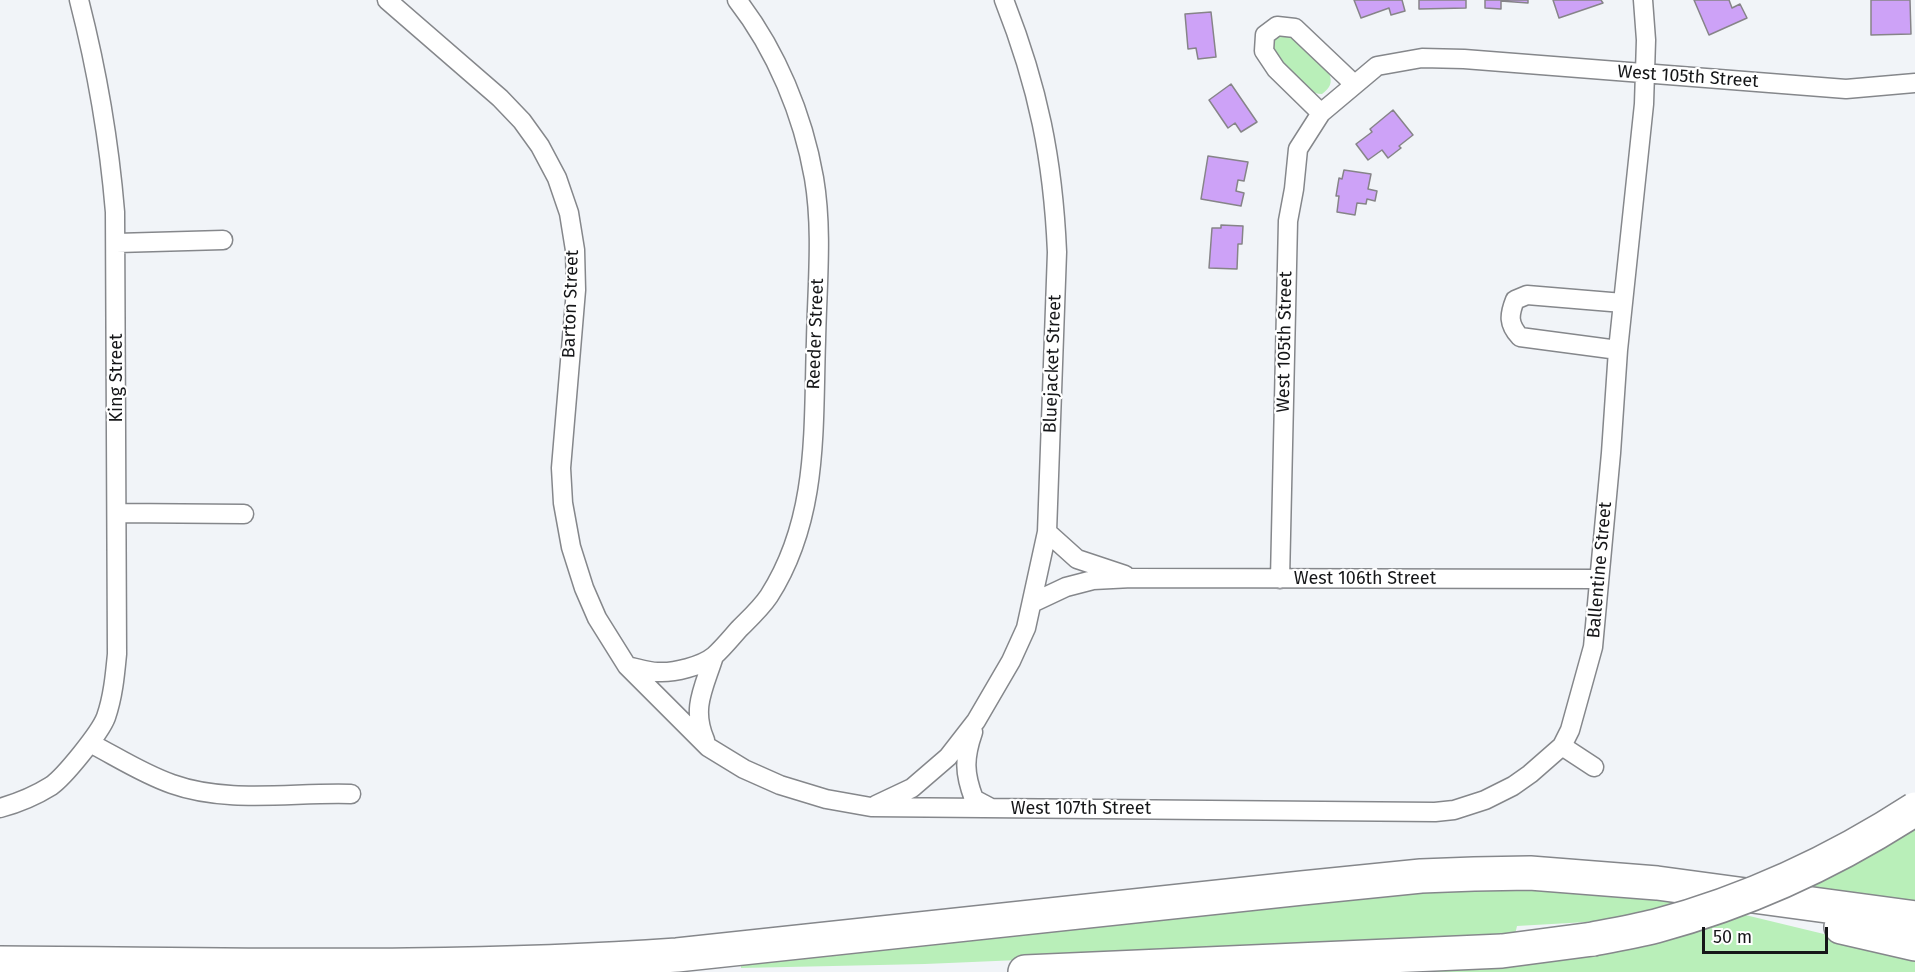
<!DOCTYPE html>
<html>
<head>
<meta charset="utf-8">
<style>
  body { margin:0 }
  #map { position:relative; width:1915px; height:972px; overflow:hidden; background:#f1f4f8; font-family:"Fira Sans",sans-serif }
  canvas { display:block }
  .scale { position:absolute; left:1702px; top:927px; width:126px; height:27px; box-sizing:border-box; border:3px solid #151618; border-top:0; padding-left:8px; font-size:18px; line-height:21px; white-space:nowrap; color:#151618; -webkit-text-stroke:4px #fff; paint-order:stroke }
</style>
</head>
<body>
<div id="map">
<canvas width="1915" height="972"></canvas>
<div class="scale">50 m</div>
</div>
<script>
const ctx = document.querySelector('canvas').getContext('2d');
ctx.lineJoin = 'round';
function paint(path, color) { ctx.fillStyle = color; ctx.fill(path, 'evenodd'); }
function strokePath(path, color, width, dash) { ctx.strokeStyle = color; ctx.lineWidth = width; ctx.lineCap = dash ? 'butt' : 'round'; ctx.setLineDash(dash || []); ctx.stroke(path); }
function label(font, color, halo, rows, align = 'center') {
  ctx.font = font + ' "Fira Sans",sans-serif'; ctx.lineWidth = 4.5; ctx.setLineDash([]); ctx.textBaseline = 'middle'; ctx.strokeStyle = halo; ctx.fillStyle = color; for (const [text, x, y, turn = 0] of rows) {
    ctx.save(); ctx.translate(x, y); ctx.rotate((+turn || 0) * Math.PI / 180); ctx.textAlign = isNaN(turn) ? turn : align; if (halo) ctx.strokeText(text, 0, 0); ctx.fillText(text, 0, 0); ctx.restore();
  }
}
const green = new Path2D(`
  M1290,33L1329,73C1333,83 1330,88 1322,94C1303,94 1285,65 1272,51L1274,38L1278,35Z
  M1915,822V906L1799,889Z
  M1478,889L1571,891L1693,903L1639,919L1517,926L1514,939L925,964L741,968V962L1383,894Z
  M1737,913L1915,956V972H1249Z`);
const building = new Path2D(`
  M1354,0H1402L1405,11L1391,15L1389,8L1361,18Z
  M1419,0H1466V8L1419,9Z
  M1485,0H1528V3L1501,1V9L1485,8Z
  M1553,0H1601L1603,3L1559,18Z
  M1694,0H1729L1732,8L1740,4L1747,18L1709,35Z
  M1871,0H1910L1911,34L1871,35Z
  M1211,12L1216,57L1198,59L1196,48L1188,49L1185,14Z
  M1231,84L1257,122L1241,132L1235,123L1228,128L1209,100Z
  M1393,110L1413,135L1399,146L1401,148L1388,158L1382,150L1368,160L1356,144L1372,132L1370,129Z
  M1208,156L1248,162L1244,181L1238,180L1236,191L1244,193L1241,206L1201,199Z
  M1344,170L1371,174L1368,189L1377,191L1375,201L1367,199L1366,204L1357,203L1355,215L1337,212L1339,196H1336L1339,178L1342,179Z
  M1221,225L1243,226L1242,244H1238L1237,269L1209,268L1212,228H1221Z`);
const minor = new Path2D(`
  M387,0L500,98L522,121L540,146L557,178L569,213L575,250L576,290L561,468L563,503L571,547L584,588L597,618L627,666L708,747L744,769L780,785L826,799L871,807L1435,812L1454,810L1485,800L1513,786L1530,774L1562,746L1570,730L1593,647L1611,453L1618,350L1644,104L1646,40L1643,0
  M1321,113L1276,69L1264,51L1265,35L1277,26L1295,28L1354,84
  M117,243L223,240
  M1618,350L1520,337C1508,324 1509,315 1515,300L1527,295L1623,303
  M118,513L244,514
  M1047,532L1077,559L1125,575
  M1280,579L1288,221L1294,189L1298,149L1321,113L1377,66L1422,58L1464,59L1846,89L1915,83
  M1032,603L1066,587L1093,580L1132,578L1599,579
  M627,666C637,668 648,672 658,672C674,673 702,666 714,656C723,648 731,638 739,629C749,619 761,608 769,596C819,518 813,429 816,341C817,287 823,231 814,178C803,115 776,50 737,0
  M973,732C964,758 964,773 974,799L991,808
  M705,740C691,708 704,688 714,656
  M90,743C117,757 143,774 172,784C228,804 293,792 351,794
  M1562,746L1594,767
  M876,805L912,788L948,757L976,721L1011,661L1026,628L1047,532L1057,252C1053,159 1038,86 1004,0
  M0,808C18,803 35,796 51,786C64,777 100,733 106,717C113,697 115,675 117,654L115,212C109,140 97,70 79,0`);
const motorway = new Path2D(`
  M1841,927L1915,944
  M0,963C225,964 452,971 677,955L1302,888L1421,876L1474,874L1530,873L1657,883L1915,918
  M1025,972L1502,951L1593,939`);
const motorwayBridge = new Path2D(`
  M1593,939C1614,935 1636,931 1656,926C1749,901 1835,861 1915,809`);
const streetNames = [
  ["West 105th Street",1688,77,4],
  ["Barton Street",571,304,-88],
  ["Reeder Street",816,334,-88],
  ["West 105th Street",1285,342,-89],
  ["Bluejacket Street",1053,364,-88],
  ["King Street",117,378,-90],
  ["Ballentine Street",1600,570,-85],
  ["West 106th Street",1365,579],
  ["West 107th Street",1081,809]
];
paint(green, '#b9efb9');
paint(building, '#cda2f7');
strokePath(building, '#868488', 1.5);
strokePath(minor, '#85878b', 21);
strokePath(motorway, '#85878b', 36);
strokePath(minor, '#fff', 18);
strokePath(motorway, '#fff', 33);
strokePath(motorwayBridge, '#85878b', 36, []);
strokePath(motorwayBridge, '#fff', 33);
label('18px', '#151618', '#fff', streetNames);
</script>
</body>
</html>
